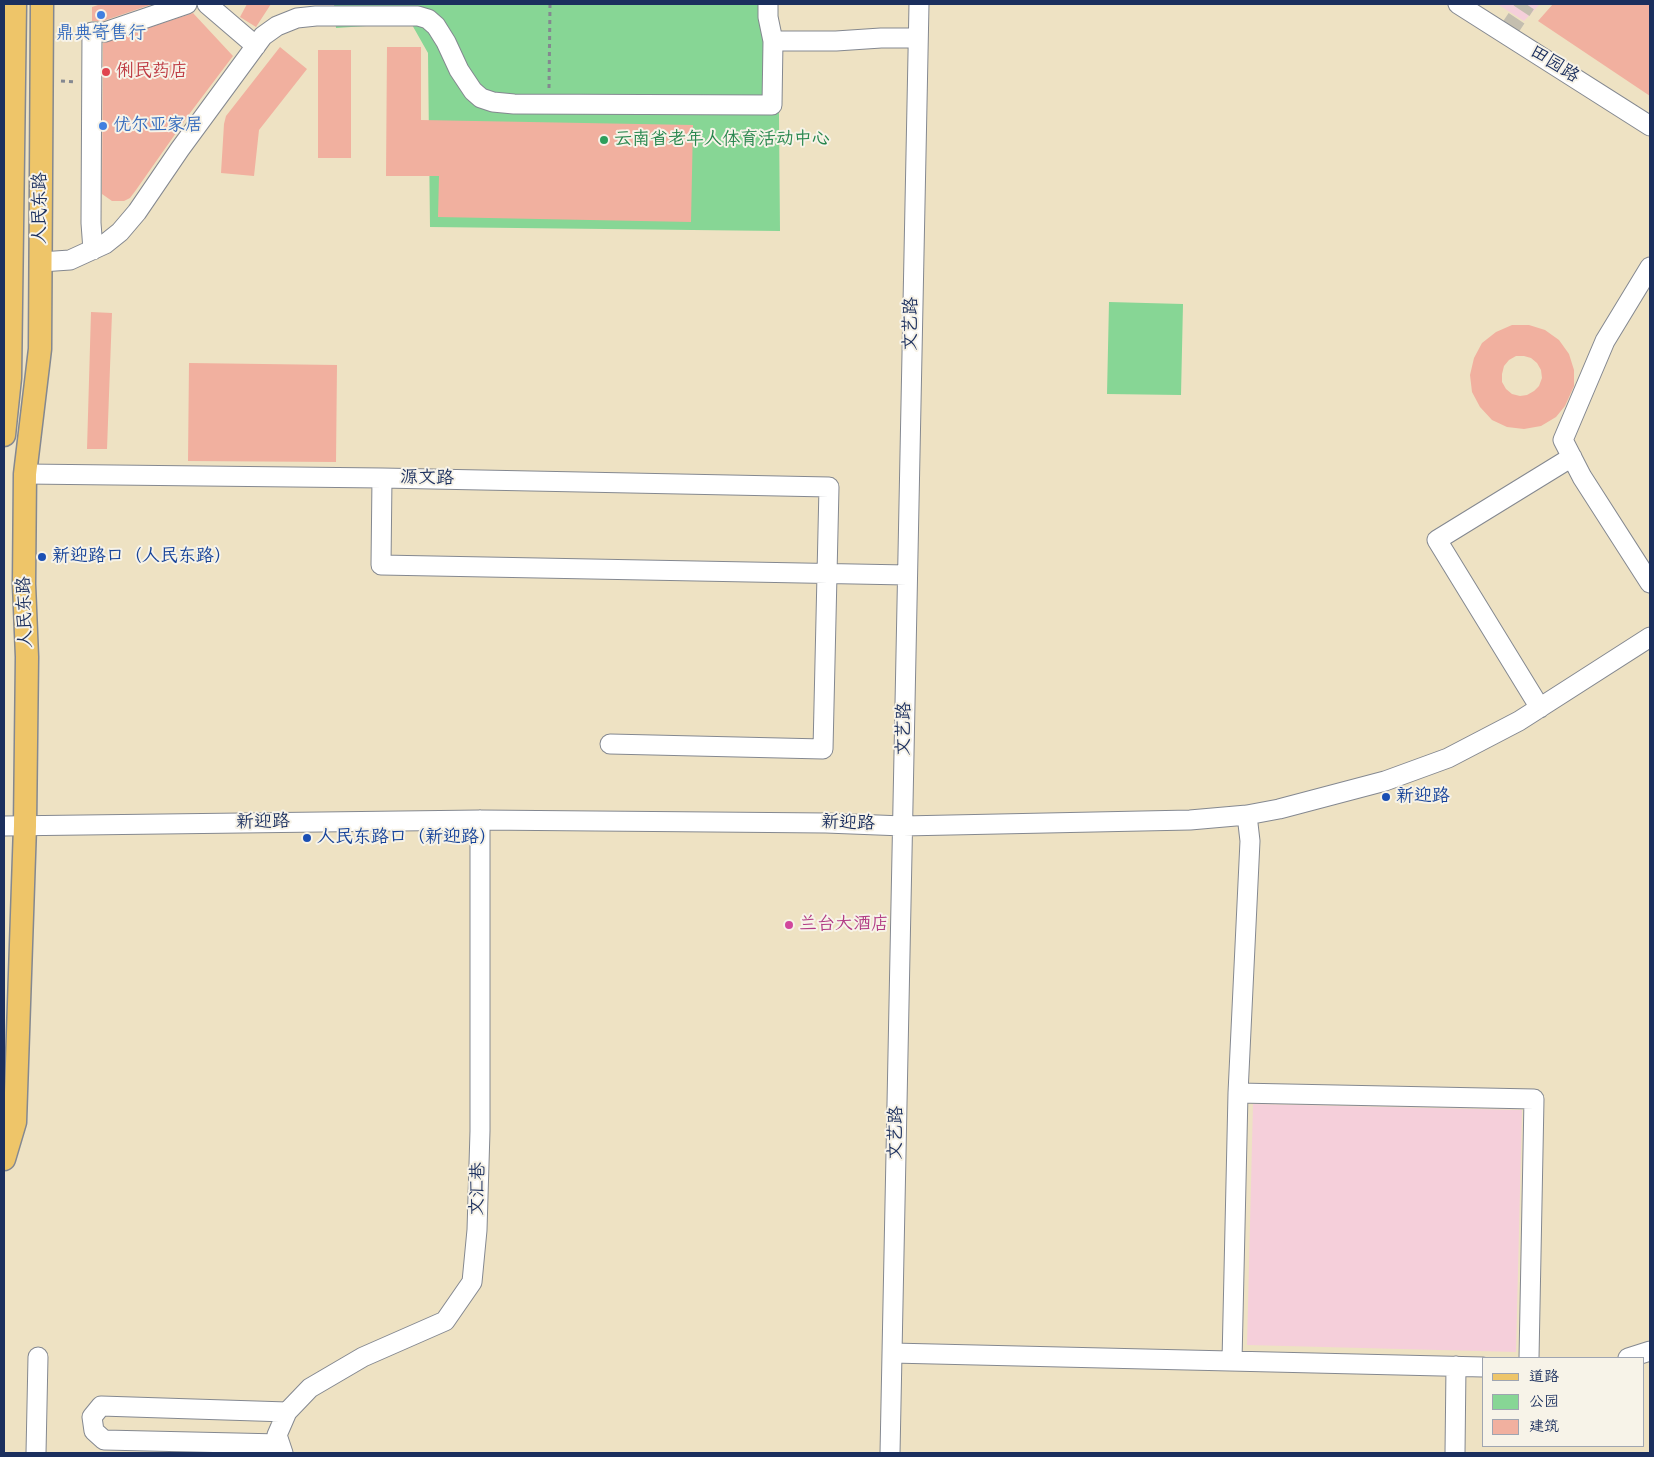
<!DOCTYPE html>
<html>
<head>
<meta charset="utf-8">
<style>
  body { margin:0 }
  #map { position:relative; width:1654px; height:1457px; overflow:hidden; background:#eee2c3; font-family:Mynerve,"LXGW WenKai TC",sans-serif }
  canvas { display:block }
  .frame { position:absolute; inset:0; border:5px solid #1b2f5e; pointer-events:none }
  .legend { position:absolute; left:1482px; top:1357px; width:162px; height:90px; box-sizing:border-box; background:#f7f3e8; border:1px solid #9fa5b1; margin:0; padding:6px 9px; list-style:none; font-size:15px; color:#1b2f5e }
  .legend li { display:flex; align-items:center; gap:10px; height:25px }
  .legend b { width:25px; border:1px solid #9fa5b1 }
</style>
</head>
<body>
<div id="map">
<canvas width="1654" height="1457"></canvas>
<div class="frame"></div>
<ul class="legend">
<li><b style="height:6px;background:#eec569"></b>道路</li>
<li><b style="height:14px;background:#87d695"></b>公园</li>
<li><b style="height:14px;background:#f1b09f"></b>建筑</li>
</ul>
</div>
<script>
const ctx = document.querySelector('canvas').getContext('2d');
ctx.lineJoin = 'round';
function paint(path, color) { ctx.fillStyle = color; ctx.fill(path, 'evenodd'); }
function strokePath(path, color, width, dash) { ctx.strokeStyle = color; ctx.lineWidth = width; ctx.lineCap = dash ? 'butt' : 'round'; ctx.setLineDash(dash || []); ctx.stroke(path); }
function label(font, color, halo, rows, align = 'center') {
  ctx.font = font + ' Mynerve,"LXGW WenKai TC",sans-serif'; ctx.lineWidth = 4; ctx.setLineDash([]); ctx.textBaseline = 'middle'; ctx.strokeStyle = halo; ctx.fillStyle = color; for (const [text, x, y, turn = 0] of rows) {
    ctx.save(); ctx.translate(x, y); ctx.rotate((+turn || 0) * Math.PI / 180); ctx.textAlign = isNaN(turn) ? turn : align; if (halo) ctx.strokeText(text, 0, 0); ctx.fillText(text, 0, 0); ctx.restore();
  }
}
const built = new Path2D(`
  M1497,4H1540L1524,21Z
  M1253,1104L1522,1110L1516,1352L1247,1345Z`);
const green = new Path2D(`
  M334,4H778L780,231L430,227L428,53L411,23L336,28Z
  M1109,302L1183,304L1181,395L1107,394Z`);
const building = new Path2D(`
  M101,4H153L103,21H92V7Z
  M247,4H271L256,27L240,17Z
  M1553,4H1650V96L1538,21Z
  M193,13L233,56L190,113L136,190L130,198L124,201H112L102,194L103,43Z
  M280,47L307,69L259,130L254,176L221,173L224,124L226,116Z
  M387,47H421V120L693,125L691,222L438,217L439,176H386Z
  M318,50H351V158H318Z
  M91,312L112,313L107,449H87Z
  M1512,325H1529L1545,330L1559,340L1569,354L1574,370V386L1565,406L1556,417L1541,426L1524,429L1507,427L1492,420L1480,407L1472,392L1470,375L1474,358L1482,343L1496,332ZM1516,356H1524L1531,358L1537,363L1541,370L1542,378L1539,386L1534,391L1527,395L1520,396L1512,394L1506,389L1502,382V374L1504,366L1509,360Z
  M189,363L337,365L336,462L188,461Z`);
const minorTunnel = new Path2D(`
  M1506,34L1526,4`);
const path = new Path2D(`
  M61,81L75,82
  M549,88L550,4`);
const minor = new Path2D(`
  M207,4L256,46
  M768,4V17L773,41
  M1458,4L1650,126
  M93,250L91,223L92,32H105L187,4
  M41,262L70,260L105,244L120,232L137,212L180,149L263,36L277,26L297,18L316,16H418L428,19L436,26L446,42L459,70L473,91L481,98L493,102L514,104L772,105L773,41H836L881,38H918
  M1650,267L1605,341L1563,440L1582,477L1650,583
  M25,474L382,478L829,487L823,749L610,744
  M382,478L381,565L907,575
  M1540,708L1437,540L1572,457
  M4,826L480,820L826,823L903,826L1190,820L1247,815L1279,809L1385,781L1448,758L1519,721L1650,637
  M1238,1093L1250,841L1247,815
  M892,1353L1483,1367
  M1628,1358L1650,1351
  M1232,1361L1238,1093L1534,1099L1529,1358
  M280,1444L104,1440L94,1431L92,1417L101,1406L287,1412
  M36,1453L38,1357
  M283,1453L277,1435L287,1412L310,1388L363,1357L445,1321L472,1282L477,1230L480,1131V820
  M890,1453L919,4
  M1455,1453L1456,1366`);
const major = new Path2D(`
  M4,435L10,378L15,4
  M4,1159L15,1122L25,826L27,657L24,584L25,474L40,349L42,4`);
const markers = [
  [101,15,5,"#3f7fe0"],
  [106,72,5,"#e0444e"],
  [103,126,5,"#3f7fe0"],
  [604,140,5,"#2e9e5b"],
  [42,557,5,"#1a4fb4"],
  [1386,797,5,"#1a4fb4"],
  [307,838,5,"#1a4fb4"],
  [789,925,5,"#d1479c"]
];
const shopNames = [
  ["鼎典寄售行",101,34],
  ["优尔亚家居",113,126,"left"]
];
const streetNames = [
  ["田园路",1554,65,32],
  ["人民东路",41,208,-90],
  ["文艺路",912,324,-89],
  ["源文路",427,479,1],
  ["人民东路",26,612,-92],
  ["文艺路",905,729,-89],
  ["新迎路",263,823,-1],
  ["新迎路",848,824,2],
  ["文艺路",897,1133,-89],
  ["文汇巷",479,1189,-88]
];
const healthNames = [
  ["俐民药店",116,72]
];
const leisureNames = [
  ["云南省老年人体育活动中心",614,140]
];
const transitNames = [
  ["新迎路口（人民东路）",52,557],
  ["新迎路",1396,797],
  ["人民东路口（新迎路）",317,838]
];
const hotelNames = [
  ["兰台大酒店",799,925]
];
paint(built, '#f5cfda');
paint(green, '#87d695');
paint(building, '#f1b09f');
strokePath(minorTunnel, '#c4beaf', 19, [19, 9]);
strokePath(minor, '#848890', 21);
strokePath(major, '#848890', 25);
strokePath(path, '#848890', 3, [4, 4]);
strokePath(minor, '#fff', 19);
strokePath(major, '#eec569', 22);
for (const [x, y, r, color] of markers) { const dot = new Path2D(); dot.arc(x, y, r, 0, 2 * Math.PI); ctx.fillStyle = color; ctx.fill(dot); strokePath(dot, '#f7f3e8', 2); }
label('18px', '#366cbe', '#f7f3e8', shopNames);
label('18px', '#1b2f5e', '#f7f3e8', streetNames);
label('18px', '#be3a42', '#f7f3e8', healthNames, 'left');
label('18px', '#27864d', '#f7f3e8', leisureNames, 'left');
label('18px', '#164399', '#f7f3e8', transitNames, 'left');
label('18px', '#b23c85', '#f7f3e8', hotelNames, 'left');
</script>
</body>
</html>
